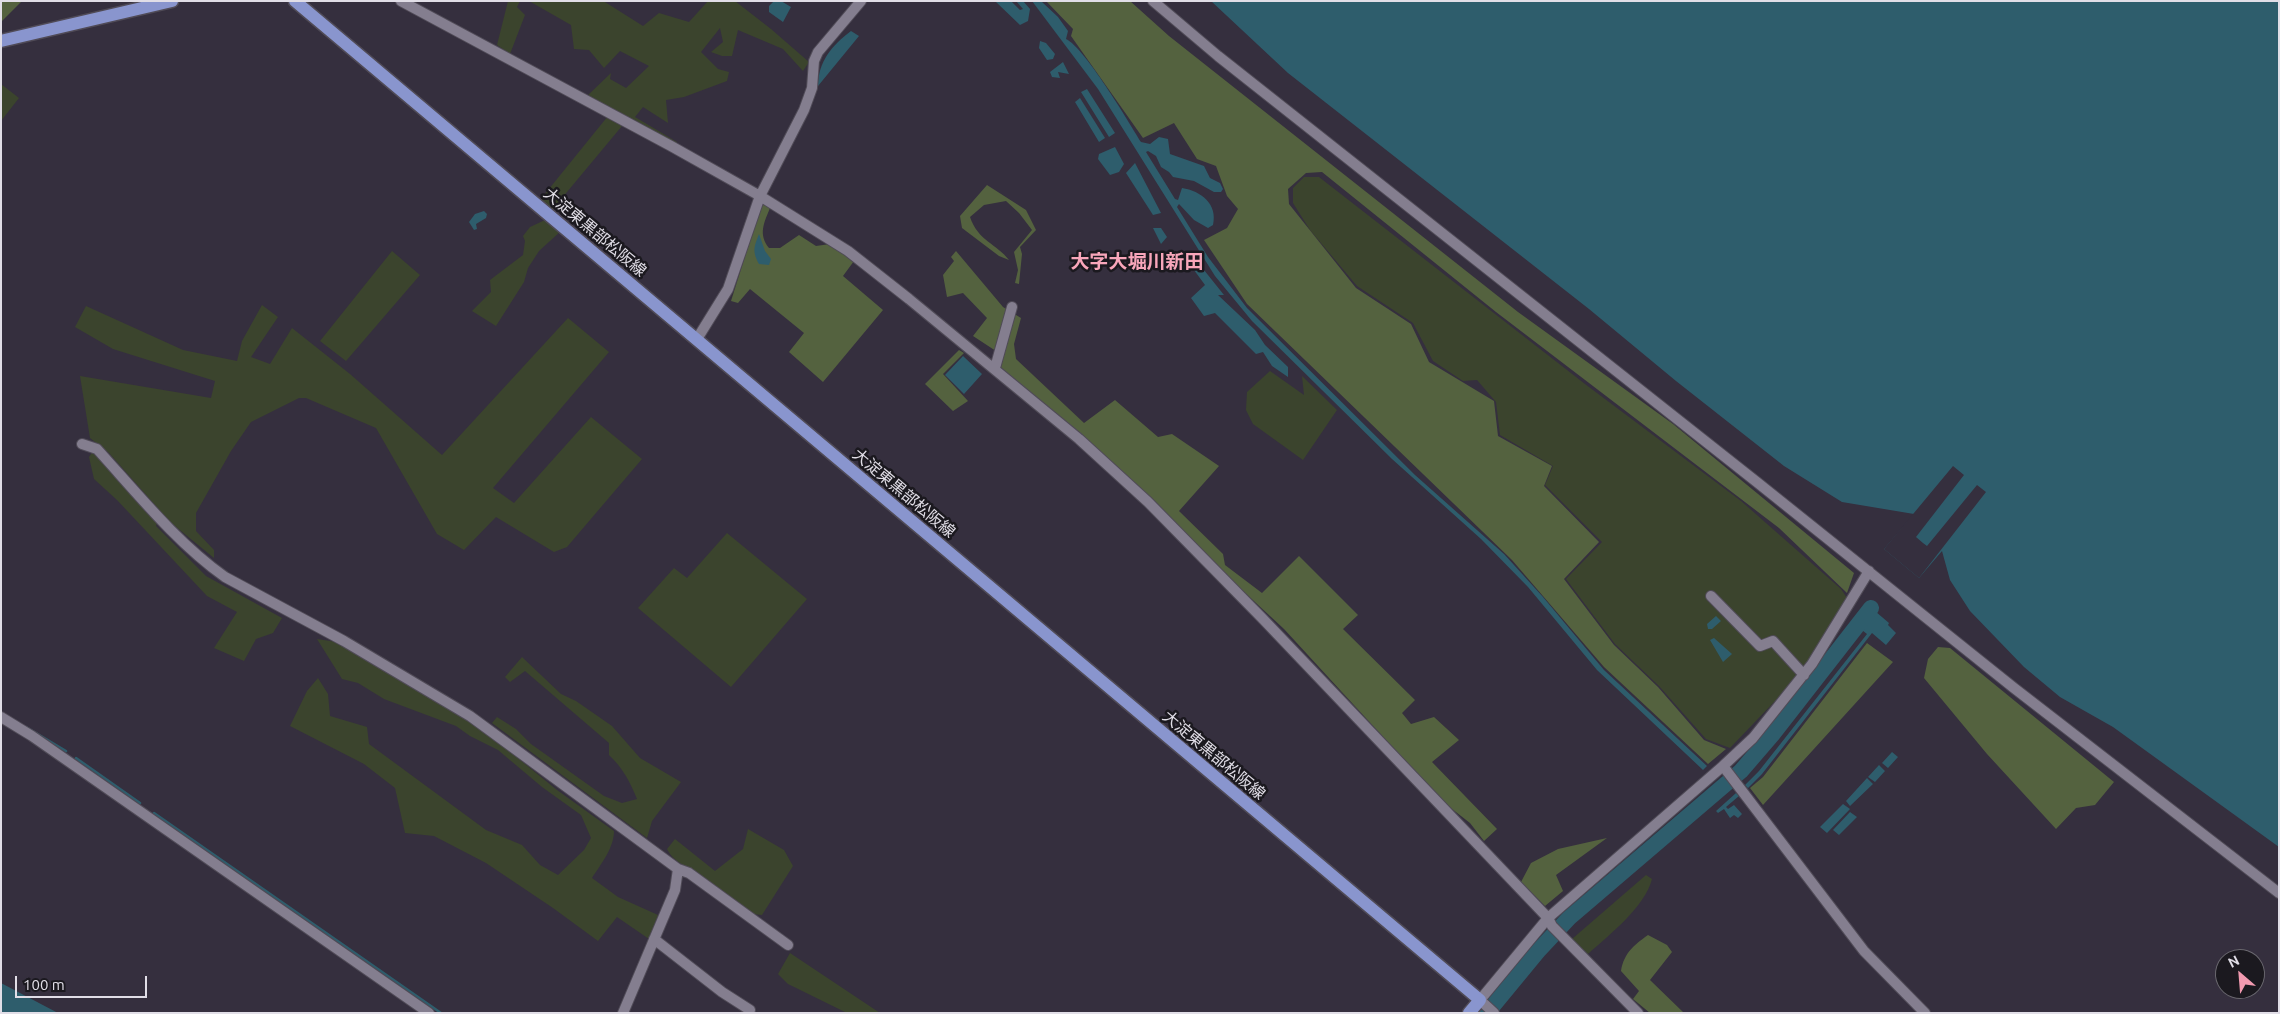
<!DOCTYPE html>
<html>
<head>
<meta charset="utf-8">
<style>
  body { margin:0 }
  #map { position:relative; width:2280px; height:1014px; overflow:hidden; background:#352f3e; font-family:Ubuntu,sans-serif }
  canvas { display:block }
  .frame { position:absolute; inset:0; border:2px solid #e1dee7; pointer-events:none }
  .north { position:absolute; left:2215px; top:949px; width:50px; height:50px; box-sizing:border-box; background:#1b191f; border:1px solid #6a686f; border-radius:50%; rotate:333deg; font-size:14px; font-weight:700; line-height:20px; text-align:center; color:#e1dee7 }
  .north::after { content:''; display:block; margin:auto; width:18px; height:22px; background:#f29ab0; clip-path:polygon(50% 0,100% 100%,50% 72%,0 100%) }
  .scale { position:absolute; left:15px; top:976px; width:132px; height:22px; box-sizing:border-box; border:2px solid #e1dee7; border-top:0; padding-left:6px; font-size:15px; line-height:18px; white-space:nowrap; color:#e1dee7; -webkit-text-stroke:4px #1b191f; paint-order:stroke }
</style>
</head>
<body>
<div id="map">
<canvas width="2280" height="1014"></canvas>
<div class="frame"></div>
<div class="north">N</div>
<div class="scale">100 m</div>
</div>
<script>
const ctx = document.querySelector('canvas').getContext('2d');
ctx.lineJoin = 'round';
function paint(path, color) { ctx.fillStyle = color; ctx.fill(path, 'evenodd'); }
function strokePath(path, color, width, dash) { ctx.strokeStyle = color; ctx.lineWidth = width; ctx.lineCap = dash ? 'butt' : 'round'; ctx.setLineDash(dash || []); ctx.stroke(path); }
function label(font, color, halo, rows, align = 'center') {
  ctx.font = font + ' Ubuntu,"Noto Sans JP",sans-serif'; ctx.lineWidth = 5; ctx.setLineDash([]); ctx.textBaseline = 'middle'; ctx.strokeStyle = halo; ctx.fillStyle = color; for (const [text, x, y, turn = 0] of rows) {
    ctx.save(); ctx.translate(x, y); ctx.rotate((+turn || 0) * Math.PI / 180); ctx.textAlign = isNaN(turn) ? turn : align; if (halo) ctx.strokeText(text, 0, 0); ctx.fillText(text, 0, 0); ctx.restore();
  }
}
const green = new Path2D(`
  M508,1H520L517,7L525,15L510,54L497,45Z
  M529,1L605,2L643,26L659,13L689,22L708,1H735L771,29L809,62L803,71L783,49L738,30L732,56H722L711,52L723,42L720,28L701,52L718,69L729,72L727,81L684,97L666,100L668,123L643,107L635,117L677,142L678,147L587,96L611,73L610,79L626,88L649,66L620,51L604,68L589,50L574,49L571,25Z
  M1,84L19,98L1,121Z
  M608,116L662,143L658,145L622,126L552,210L540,200Z
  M1304,177H1319L1585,384L1741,501L1841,589L1847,598L1799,676L1730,748L1706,739L1659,686L1615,644L1566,579L1602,542L1545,485L1553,466L1500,435L1496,402L1477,380L1463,381L1433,361L1413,323L1357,286L1310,230L1293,203V188Z
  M545,220L561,231L539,251L528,268L524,282L496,326L472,311L491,292L490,280L523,255L525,241L523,236L530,227Z
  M392,251L420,275L346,361L320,341Z
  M262,305L278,317L251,357L270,364L292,328L350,374L442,455L568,318L609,352L493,488L514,503L591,417L642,459L567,547L554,552L496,517L464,550L437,534L376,428L306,398H299L251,422L231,451L196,513V531L214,550V558L170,522L109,453L90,438L80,376L211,398L215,381L113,349L75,327L86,306L183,350L237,361L242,341Z
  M1270,371L1304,395L1302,376L1337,410L1303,460L1253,424L1246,410L1247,392Z
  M93,451L158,519L156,526L206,576L282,618L273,633L256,639L244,661L214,648L237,612L207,596L117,500L94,479L89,457Z
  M727,533L807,599L731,687L638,608L674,568L687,578Z
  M317,639L337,642L471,720L557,790L614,831C614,848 601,864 592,878L618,897L658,915L649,939L617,917L598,941L553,908L486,863L434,836L405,833L395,788L364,764L290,726L307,691L318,678L328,694L330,716L367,727L369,744L486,830L522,845L540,865L558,875L584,850L591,838L581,815L542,787L498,750L470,736L456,726L384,699L358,683L342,679Z
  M522,657L561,694L576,701L612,726L640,758L681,782L652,821L647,838L492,723L497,717L516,729L531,744L604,796L622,803L637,799C630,782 623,768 609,755V743L525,671L510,682L505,677Z
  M748,829L784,850L793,866L762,915L752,914C734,901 716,886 698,874C687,866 673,862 667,849L675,839L715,871L743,849Z
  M1646,875L1652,879C1645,907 1609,935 1588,954L1572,939Z
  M790,953L880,1013H847L788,984L778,974Z`);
const forest = new Path2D(`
  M1,1H22L1,22Z
  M1046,1H1130L1169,36L1518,312L1673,424L1854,573L1847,593L1779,528L1496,312L1322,172L1306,173L1288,189L1289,204L1356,288L1411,324L1429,362L1494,401L1498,436L1552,466L1544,486L1599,542L1564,579L1614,645L1658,687L1704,740L1726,749L1708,764L1604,667L1512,560L1247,304L1204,240L1227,228L1238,209L1227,196L1216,166L1197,159L1174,123L1143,138L1071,36L1073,29Z
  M987,185L1026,210L1036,230L1020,247L1022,254L1019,284L1015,283L1018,270L1014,252L1032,230L1019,213L1006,201L984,205L970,217C978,241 997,244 1009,260L999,256L962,228L960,216Z
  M762,202L770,208C764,223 758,234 769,248H780L799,235L816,246L830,244L854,261L843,276L883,310L823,382L789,352L804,333L750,289L738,303L731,301Z
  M956,251L1003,307L1021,318L1014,344L1016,359L1084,423L1115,400L1158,437L1172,434L1219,466L1179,511L1223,554L1225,565L1262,593L1299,556L1358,615L1343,629L1415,700L1402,713L1411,724L1434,717L1459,740L1432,762L1497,829L1484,841L1470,823L1443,802L1284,629L1228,577L1164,511L1111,461L1000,368L1002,355L973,336L987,318L963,293L947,297L943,275L954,261L951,257Z
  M959,350L964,353L943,374L968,401L953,411L925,384Z
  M1867,643L1893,662L1763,805L1750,788L1763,777Z
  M1938,647L1950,648L2114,782L2095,805L2076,808L2056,829L1987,754L1924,678L1928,659Z
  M1607,838L1556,875L1563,891L1545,906L1521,882L1531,863L1558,849Z
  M1648,935L1667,945L1672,952L1650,980L1684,1013H1650L1633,999L1639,991L1621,971C1624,953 1634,945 1648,935Z`);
const water = new Path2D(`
  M774,1H781L791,7L783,22L769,12V6Z
  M1011,1L1020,10L1023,9L1016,1H1023L1030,9L1028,21L1020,25L996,2Z
  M1032,1H1041L1058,17L1068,31L1066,39C1085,48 1128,121 1141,142L1150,144L1159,137L1168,139L1170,154L1204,166L1210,178L1220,183L1223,189L1221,192H1214L1194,181L1173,177L1169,172L1161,167L1156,156L1148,151L1146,152L1175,199L1178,200L1182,188C1201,191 1218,204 1213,225L1208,228L1194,220L1179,204L1177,207L1208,257L1247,308L1415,475L1504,554L1543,597L1604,670L1707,766L1703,770L1597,670L1528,587L1481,539L1392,459L1252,321L1215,276L1098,89Z
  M1211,1H2279V847L2113,727L2060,697L2024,667L1970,611L1950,580L1942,551L1919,578L1884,549L1914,514L1842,502L1784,466L1676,381L1589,309L1288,73Z
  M851,31L859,36L818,86C818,62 832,45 851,31Z
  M1040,41L1046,43L1055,54L1053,59L1047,60L1039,48Z
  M1063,62L1069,74L1058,72L1060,78L1052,77L1050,72Z
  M1087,89L1115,133L1109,137L1081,92Z
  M1080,98L1105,138L1099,142L1075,102Z
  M1115,147L1124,164L1119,172L1110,175L1098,159L1099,154Z
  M1135,163L1161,213L1153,215L1126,173Z
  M484,211L487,214L486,218L476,224L477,229L474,230L469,222L475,214Z
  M1153,228H1161L1167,237L1161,244Z
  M759,234L765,251L771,259L769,265L759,264C752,251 754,247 759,234Z
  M1183,255H1192L1224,295H1218L1255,330L1265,345L1288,367V377L1272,366L1263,352L1256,354L1215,313L1204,316L1191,298L1205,285Z
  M963,356L982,374L964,394L945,375Z
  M1869,606L1889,623L1888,625L1896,633L1886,645L1872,633L1762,774L1748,788L1745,785L1759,771L1867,634L1854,624Z
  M1716,616L1721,621L1712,629H1708L1707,624Z
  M1714,638L1732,654L1723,662L1710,640Z
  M1892,752L1898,757L1888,768L1882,763Z
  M1879,765L1885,771L1875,782L1868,777Z
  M1867,778L1873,784L1850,806L1846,801Z
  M1736,793L1739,796L1726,807L1728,809L1734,805L1742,814L1738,818L1734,815L1730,818L1724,809L1718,813L1716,811Z
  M1843,804L1850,809L1827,833L1820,827Z
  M1850,812L1857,817L1839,835L1833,830Z
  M1,983L58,1013H1Z`);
const pier = new Path2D(`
  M1953,466L1964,475L1916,537L1923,543L1927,546L1977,485L1986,492L1919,578L1884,549Z`);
const stream = new Path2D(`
  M26,727L66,751
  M76,758L140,803
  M154,813L441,1013`);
const river = new Path2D(`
  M1487,1013L1539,950L1569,918L1741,771L1772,735L1871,608`);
const minor = new Path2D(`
  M401,1L671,146L760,196L848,251L909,299L1079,439L1148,502L1262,618L1548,918L1552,926L1638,1013
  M1153,1L1218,56L1758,483L2014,688L2279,893
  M697,339L728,289L760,196L804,110L812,88L814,61L818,52L861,1
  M995,368L1012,307
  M82,444L97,449C137,493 176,542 225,577L344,641L470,716L678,869L689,873L788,945
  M1711,596L1760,646L1773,641L1804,675
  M1,717L32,736L429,1013
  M1723,766L1753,738L1812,664L1869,571
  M654,939L722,992L750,1010
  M623,1013L675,890L678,869
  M1494,1013L1480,1000L1548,918L1723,766L1864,951L1925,1013`);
const major = new Path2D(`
  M295,1L1480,1000L1469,1013
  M1,41L172,1`);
const streetNames = [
  ["大淀東黒部松阪線",595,232,40],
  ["大淀東黒部松阪線",904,493,40],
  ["大淀東黒部松阪線",1214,755,40]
];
const quarterNames = [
  ["大字大堀川新田",1137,262]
];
paint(green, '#3b442d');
paint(forest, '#54623f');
paint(water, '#2e5d6c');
paint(pier, '#352f3e');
strokePath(stream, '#2e5d6c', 2.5);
strokePath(river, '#2e5d6c', 16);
strokePath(minor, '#504b57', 12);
strokePath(major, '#504b57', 15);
strokePath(minor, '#847e8f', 10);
strokePath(major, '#8995ce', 12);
label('16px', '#e1dee7', '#1b191f', streetNames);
label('bold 19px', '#f8a6ba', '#1b191f', quarterNames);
</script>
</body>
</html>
